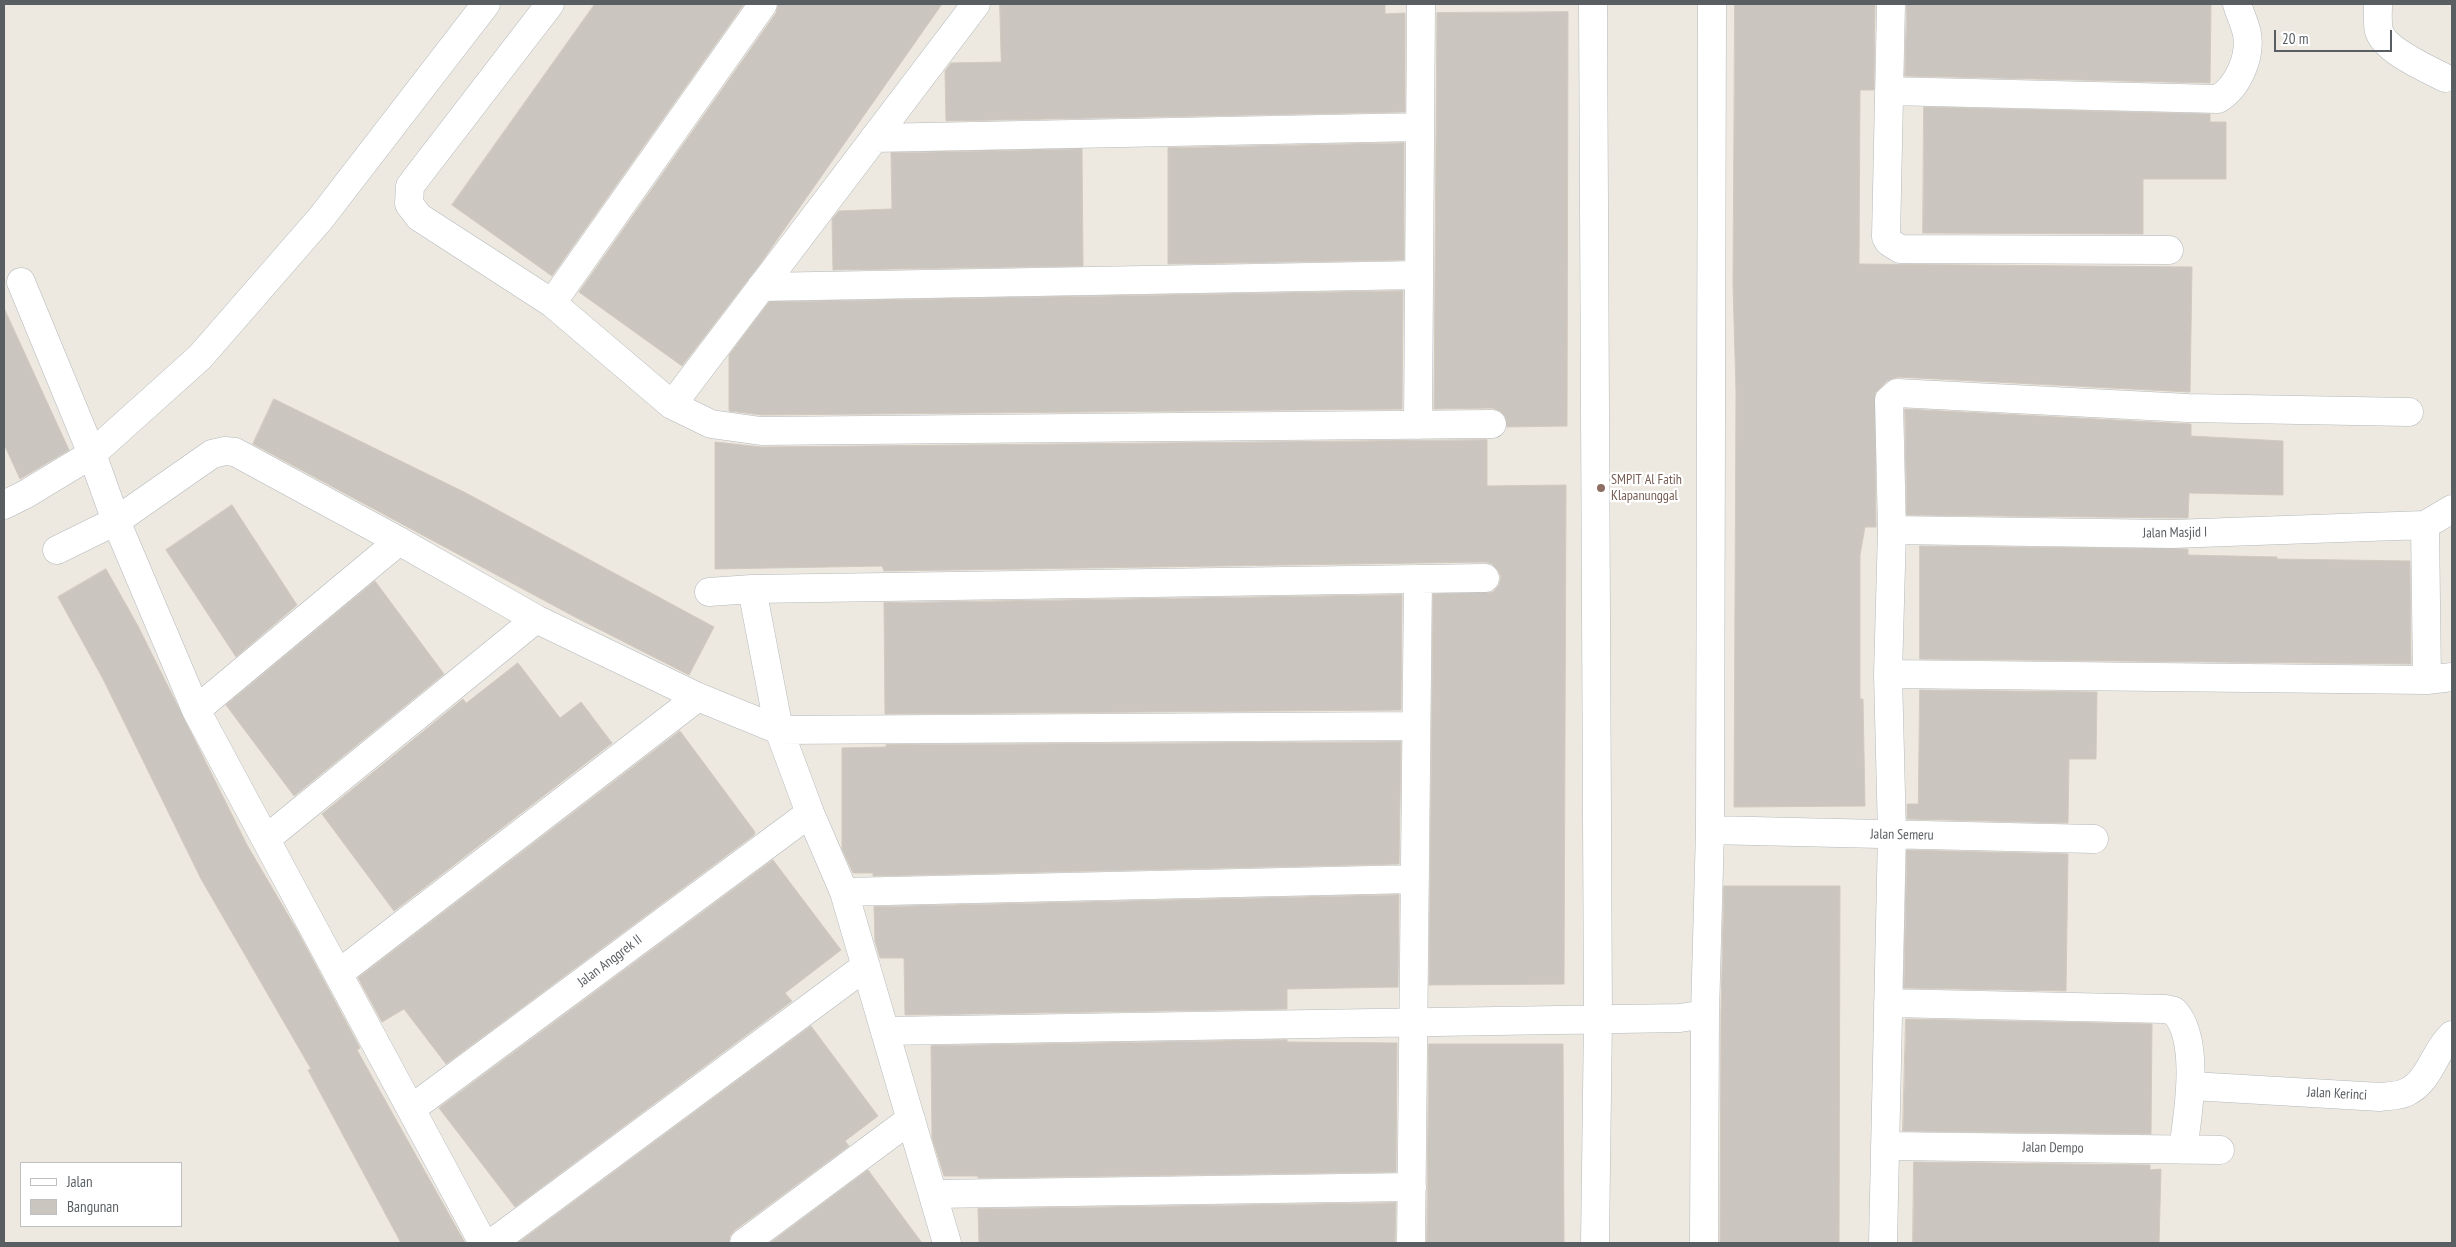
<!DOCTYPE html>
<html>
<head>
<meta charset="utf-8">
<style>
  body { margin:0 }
  #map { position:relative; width:2456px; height:1247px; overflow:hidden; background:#ede9e0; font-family:"PT Sans Narrow",sans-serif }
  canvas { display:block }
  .frame { position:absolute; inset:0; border:5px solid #595e62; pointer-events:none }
  .legend { position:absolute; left:20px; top:1162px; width:162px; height:65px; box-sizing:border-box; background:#fff; border:1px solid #bdbfc0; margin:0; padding:6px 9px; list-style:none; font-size:15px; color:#595e62 }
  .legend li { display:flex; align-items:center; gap:10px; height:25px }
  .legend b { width:25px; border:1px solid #bdbfc0 }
  .scale { position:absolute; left:2274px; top:30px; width:118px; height:22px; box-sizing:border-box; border:2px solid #595e62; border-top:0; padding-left:6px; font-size:15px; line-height:18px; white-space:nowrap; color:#595e62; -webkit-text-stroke:4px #fff; paint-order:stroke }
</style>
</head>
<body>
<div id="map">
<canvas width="2456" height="1247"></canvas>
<div class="frame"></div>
<ul class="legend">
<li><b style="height:6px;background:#fff"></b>Jalan</li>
<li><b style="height:14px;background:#cac5bf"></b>Bangunan</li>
</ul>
<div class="scale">20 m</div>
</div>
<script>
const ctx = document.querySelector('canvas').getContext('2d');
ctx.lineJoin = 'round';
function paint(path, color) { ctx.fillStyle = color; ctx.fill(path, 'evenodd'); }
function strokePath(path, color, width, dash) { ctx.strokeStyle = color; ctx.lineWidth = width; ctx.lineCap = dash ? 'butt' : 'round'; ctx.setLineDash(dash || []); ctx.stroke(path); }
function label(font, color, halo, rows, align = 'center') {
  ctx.font = font + ' "PT Sans Narrow",sans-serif'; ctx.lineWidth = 4.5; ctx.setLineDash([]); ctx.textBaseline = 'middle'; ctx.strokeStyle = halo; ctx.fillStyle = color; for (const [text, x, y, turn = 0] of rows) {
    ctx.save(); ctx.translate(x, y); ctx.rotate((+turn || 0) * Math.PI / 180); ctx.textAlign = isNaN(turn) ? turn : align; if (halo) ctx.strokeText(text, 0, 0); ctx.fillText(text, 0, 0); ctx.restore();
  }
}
const building = new Path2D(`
  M595,4H744L552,276L452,205Z
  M778,4H942L760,264L682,366L579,292L776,13Z
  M1000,4H1385V14L1405,13V112L946,121L945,71L951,63L1001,62Z
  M1735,4H1875L1874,90H1860L1859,264L2192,267L2190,392L1898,377L1887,381L1875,393L1876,527H1865L1860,555V699H1863L1865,806L1734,807L1736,392L1733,285Z
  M1907,4H2211L2210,83L1905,76Z
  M1568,12L1567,426L1507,427L1505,416L1500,411L1492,408L1434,409L1437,13Z
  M1924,107L2210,114V122H2226V179H2143V234L1923,233Z
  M1404,143V260L1168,264V148Z
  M1082,149L1083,266L833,270L832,219L839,211L892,209L891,153Z
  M1403,291L1402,409L762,415L729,411V355L769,302Z
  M4,308L69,450L20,479L4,444Z
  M274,399L466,493L714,627L689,675L575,617L253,444Z
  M1905,409L2191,424V436L2283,441V495L2189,493L2188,518L1907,515Z
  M1487,440V486L1566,485L1564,984L1429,985L1433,594L1493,592L1499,585L1501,577L1498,570L1492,564L1485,562L884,571L882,566L715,569V442L761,447Z
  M232,505L297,605L236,657L166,550Z
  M1920,546L2188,549V555L2277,557V559L2410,561L2411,664L1920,659Z
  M106,569L138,626L247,845L298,932L360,1048L357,1050L465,1243H401L308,1070L311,1069L201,879L103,679L58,597Z
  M375,581L444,674L294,796L226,705Z
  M1402,595L1401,710L885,714L884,603Z
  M518,663L560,718L581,702L612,743L394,911L322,814L463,699L466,703Z
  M1920,690L2097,692L2096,759H2069L2068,823L1907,819V804H1918Z
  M680,731L755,832L754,835L446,1064L404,1009L382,1022L358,978Z
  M1401,742L1399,864L873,876V873H853L842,849V748L886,747V745Z
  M1907,850L2068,854L2066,991L1904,988Z
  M773,860L841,950L785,993L792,1001L515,1207L439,1108Z
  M1724,886H1840L1839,1243H1720L1721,1014Z
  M1399,895L1398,987L1287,989V1009L905,1015L904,958H880L875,941L874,907Z
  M1906,1019L2152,1024L2151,1134L1903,1131Z
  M811,1026L878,1116L845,1141L849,1146L735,1230L730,1236L729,1243H518Z
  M1287,1040V1042L1397,1043L1396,1172L978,1178V1176H944L932,1138L931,1046Z
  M1429,1044H1563L1564,1243H1427Z
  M1914,1162L2150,1165V1170L2161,1169L2159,1243H1913Z
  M868,1170L922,1243H770Z
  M1396,1203L1395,1243H979L978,1209Z`);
const street = new Path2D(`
  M550,4L410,186L409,204L419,217L552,303L672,405L711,424L761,431L1492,424
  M1593,4L1598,1018L1595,1243
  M1891,4L1886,237L1889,242L1900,249L2169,250
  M2378,4C2378,12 2377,23 2379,31C2385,51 2428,69 2445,78
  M1889,91L2218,99C2238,87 2251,57 2247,34C2245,24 2240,14 2237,4
  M874,138L1420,127
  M21,282L92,454L116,521L196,710L483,1243
  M761,287L1419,275
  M552,303L763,4
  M672,405L976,4
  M1418,425L1421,4
  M4,505L26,494L92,454L200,357L321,218L486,4
  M1892,530L2172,534L2425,525L2452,509
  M57,550L116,521L212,454L225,451L235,452L399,541L536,619L698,697L779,730L1416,726
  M752,589L779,730L810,813L844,892L947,1243
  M709,592L752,589L1485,578
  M1888,674L2427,680L2425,525
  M2427,680L2452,677
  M196,710L399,541
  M1710,830L2094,839
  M266,839L536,619
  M844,892L1415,879
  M338,974L698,697
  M1888,1003L2165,1009L2174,1011C2201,1039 2188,1114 2183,1150
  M885,1031L1680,1018L1705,1014
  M2192,1086L2380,1097C2388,1096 2400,1096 2407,1092C2430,1081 2434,1051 2452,1035
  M411,1109L810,813
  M1885,1146L2220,1150
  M933,1194L1412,1187
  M492,1243L866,966
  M744,1243L911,1119
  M1411,1243L1418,579
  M1704,1243L1705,1014L1710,830L1712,4
  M1883,1243L1892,834L1888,674L1892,530L1889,400L1897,393L2188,408L2409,412`);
const markers = [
  [1601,488,5,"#8d6e63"]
];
const educationNames = [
  ["SMPIT Al Fatih",1611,480],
  ["Klapanunggal",1611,496]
];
const streetNames = [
  ["Jalan Masjid I",2175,533,-1],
  ["Jalan Semeru",1902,835,1],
  ["Jalan Anggrek II",610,961,-37],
  ["Jalan Kerinci",2337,1094,3],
  ["Jalan Dempo",2053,1148,1]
];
paint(building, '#cac5bf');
strokePath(building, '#d2c9bf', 1);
strokePath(street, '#b3b8bc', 29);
strokePath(street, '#fff', 28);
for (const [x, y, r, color] of markers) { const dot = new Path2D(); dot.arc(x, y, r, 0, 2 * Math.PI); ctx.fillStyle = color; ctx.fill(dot); strokePath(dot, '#fff', 2); }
label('14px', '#785e54', '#fff', educationNames, 'left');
label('14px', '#595e62', '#fff', streetNames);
</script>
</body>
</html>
